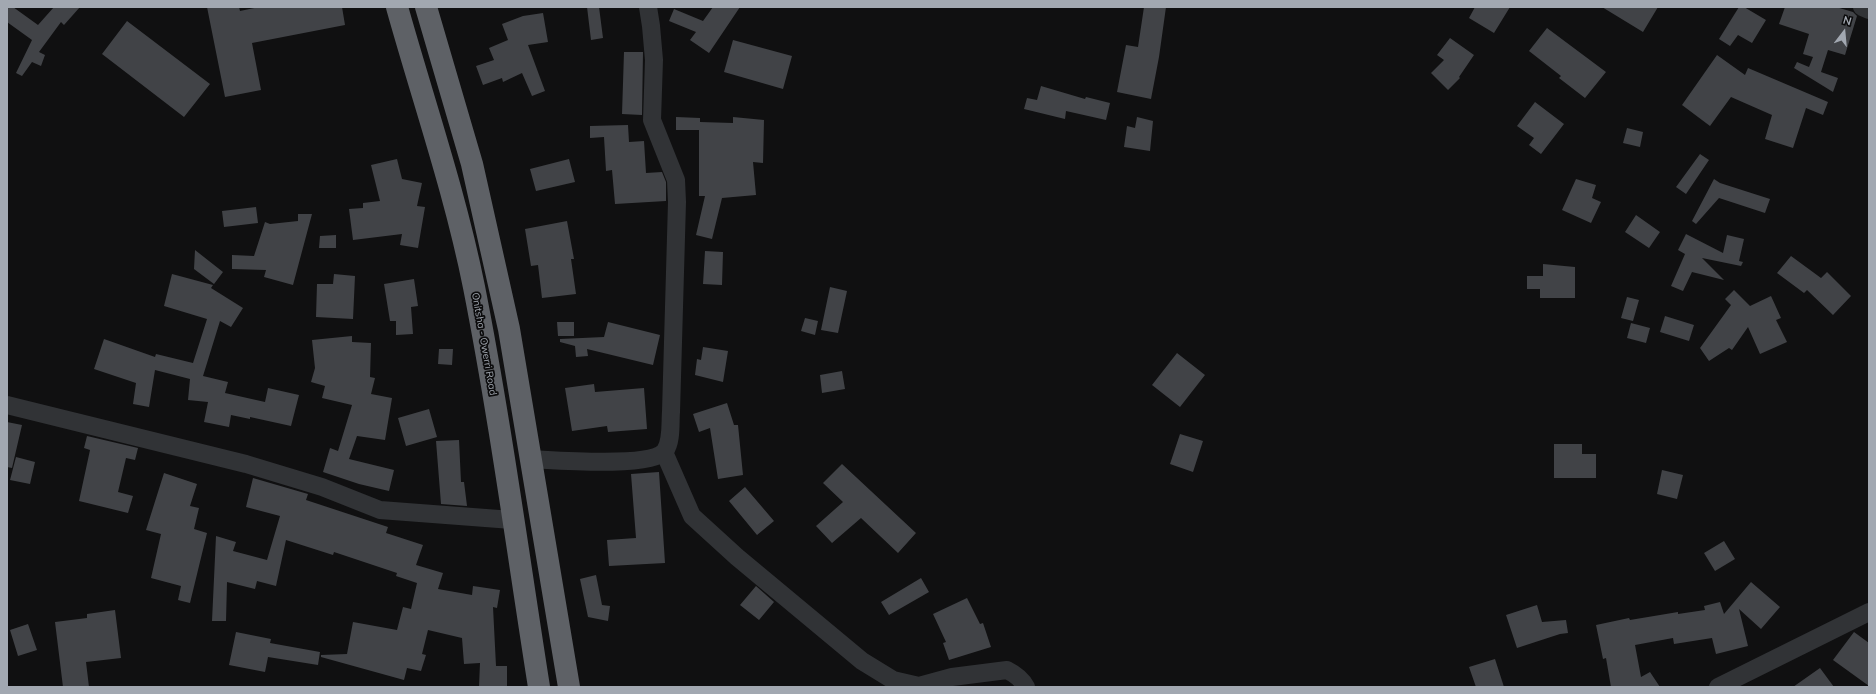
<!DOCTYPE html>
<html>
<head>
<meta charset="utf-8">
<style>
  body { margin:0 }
  #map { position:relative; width:1876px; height:694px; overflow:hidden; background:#101011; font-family:Mulish,sans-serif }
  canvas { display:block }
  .frame { position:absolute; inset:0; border:8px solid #a2a8b1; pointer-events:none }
  .north { position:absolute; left:1824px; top:12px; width:40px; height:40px; -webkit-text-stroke:3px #0b0b0c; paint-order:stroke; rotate:16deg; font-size:11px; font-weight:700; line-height:16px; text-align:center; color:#a2a8b1 }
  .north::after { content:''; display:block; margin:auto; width:14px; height:18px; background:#a2a8b1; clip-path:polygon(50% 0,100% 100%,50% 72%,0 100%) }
</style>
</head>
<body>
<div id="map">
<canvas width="1876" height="694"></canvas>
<div class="frame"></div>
<div class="north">N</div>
</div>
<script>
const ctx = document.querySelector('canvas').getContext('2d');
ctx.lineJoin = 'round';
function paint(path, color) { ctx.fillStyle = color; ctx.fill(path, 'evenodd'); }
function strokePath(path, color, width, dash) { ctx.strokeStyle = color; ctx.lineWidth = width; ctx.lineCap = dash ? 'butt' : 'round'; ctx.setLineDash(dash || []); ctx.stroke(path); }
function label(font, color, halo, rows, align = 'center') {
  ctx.font = font + ' Mulish,sans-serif'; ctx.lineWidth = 3.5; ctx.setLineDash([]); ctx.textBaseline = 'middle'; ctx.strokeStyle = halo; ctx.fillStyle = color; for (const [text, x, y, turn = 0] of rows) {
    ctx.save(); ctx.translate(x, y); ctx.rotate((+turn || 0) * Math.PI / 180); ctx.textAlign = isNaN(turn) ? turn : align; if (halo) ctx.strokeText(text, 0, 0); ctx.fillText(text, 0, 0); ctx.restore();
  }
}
const building = new Path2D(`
  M7,7H13L38,25L54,7H80L64,25L61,22L39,52L45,55L41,66L32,62L22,76L16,73L32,40L7,22Z
  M207,7H239L240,11L259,7H342L345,25L252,43L261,90L225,97Z
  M587,7H599L603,38L591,40Z
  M713,7H740L709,53L690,40L696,32L669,21L674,9L703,21Z
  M1144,7H1166L1159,57L1151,99L1117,92L1126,45L1138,47Z
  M1475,7H1510L1494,33L1469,18Z
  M1602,7H1658L1643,32Z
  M1739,7H1744L1766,20L1752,43L1738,35L1730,46L1719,39Z
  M1785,7H1836L1853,12L1857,16L1845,55L1828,50L1821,72L1838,78L1833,92L1794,68L1797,62L1809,67L1813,57L1803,54L1809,34L1779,24Z
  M543,13L548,42L528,45L545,91L532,96L522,73L503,82L502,78L483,85L476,66L494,60L489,48L508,40L502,24L523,16Z
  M127,21L210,84L184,117L102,54Z
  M1547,28L1606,72L1585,98L1559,78L1561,76L1529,51Z
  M1450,38L1474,55L1459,77L1460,78L1448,90L1431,73L1444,60L1437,55Z
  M733,40L792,56L783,89L724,72Z
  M624,52H643L642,115L622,114Z
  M1717,55L1745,75L1748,68L1828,102L1823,115L1806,108L1793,148L1765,139L1772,115L1731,97L1710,126L1682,105Z
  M1041,86L1085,99L1086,97L1110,103L1106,120L1066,111L1065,119L1024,109L1027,98L1037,100Z
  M1535,102L1564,124L1541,154L1529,145L1534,138L1517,126Z
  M676,117L700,118V122L733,123V117L764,120L763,163L753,162L756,195L722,198L712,239L696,235L705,196H699V130H676Z
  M1137,117L1153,121L1150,151L1124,147L1127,126L1135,128Z
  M628,125L629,142L644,141L646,173L662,172L666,182V201L615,204L612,170L606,171L604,137L590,138V126Z
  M1627,128L1643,132L1640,147L1623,143Z
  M1700,154L1709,160L1686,194L1676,187Z
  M397,159L402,179L422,183L417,206L425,207L418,248L400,245L402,234L353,240L349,209L363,208V203L380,201L371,165Z
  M569,159L575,182L536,191L530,169Z
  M1576,179L1596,185L1592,198L1601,202L1591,223L1562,210Z
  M1714,179L1720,183L1770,199L1765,213L1719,198L1696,224L1692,221Z
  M256,207L258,223L224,227L222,211Z
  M298,214H312L293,285L264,277L266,270L232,269V255L254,256L265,222L270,224L298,221Z
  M1636,215L1660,232L1649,248L1625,232Z
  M567,221L574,259H571L576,294L542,298L538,265L531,266L525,229Z
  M1686,234L1723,253L1727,235L1744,239L1739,261L1743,262L1741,266L1702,258L1724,280L1692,272L1683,291L1671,286L1685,254L1678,250Z
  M336,235V248H319L320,236Z
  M195,250L223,272L214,284L194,269Z
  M705,251L723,252L722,285L703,284Z
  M1791,256L1821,278L1827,272L1851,296L1833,315L1807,290L1804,293L1777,273Z
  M1543,264L1575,267V298H1540V289H1527V276H1543Z
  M172,274L213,285L211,288L243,308L231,327L220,321L203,376L228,382L225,393L265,402L268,388L299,395L291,426L250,417V419L231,415L229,427L204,422L208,402L188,400L190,379L155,370L149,407L133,404L136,383L94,369L104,339L155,357L156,354L193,363L207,319L164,306Z
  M334,274L355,276L353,319L316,317L317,284H333Z
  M414,279L418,306L411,307L413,334L396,335V321H390L384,284Z
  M830,287L847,291L838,333L821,330Z
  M1734,290L1750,306L1771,296L1781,318L1776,320L1787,342L1760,354L1748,327L1732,350L1729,348L1709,361L1700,348L1731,305L1725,299Z
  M1627,297L1639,300L1633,321L1621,318Z
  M1665,316L1694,325L1689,341L1660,332Z
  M805,318L818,321L815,335L801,331Z
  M557,322H574V336H558Z
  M608,322L660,335L653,365L587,349L588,356L576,357L575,346L560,342V339L604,337Z
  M1631,323L1650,328L1646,343L1627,338Z
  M352,336V342L371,343L370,377L375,378L371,394L392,398L385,440L357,436L349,459L394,470L389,491L359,484L323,472L330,448L338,451L352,405L322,398L325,386L311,382L315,368L312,340Z
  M703,347L728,351L723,382L695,375L697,359L701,360Z
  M439,349H453L452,365L438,364Z
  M1177,353L1205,375L1180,407L1152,385Z
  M842,371L845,389L822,393L820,375Z
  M594,384L595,392L644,388L647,429L608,432L607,426L572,431L565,388Z
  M727,403L734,425H738L743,475L718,479L710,428L699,432L693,414Z
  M429,409L437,437L406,446L398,418Z
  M7,422L22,425L12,468L7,467Z
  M1180,434L1203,441L1193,472L1170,464Z
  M87,436L138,448L135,460L126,458L118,492L133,496L128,513L79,501L90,450L84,448Z
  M459,440L461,482H464L467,506L441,504L436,441Z
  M1554,444H1582V454H1596V478H1554Z
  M16,457L35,462L30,484L10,480Z
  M842,464L916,533L898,553L861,518L832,543L816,526L843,502L823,483Z
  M1662,470L1683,475L1677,499L1657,494Z
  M659,472L665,563L609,566L607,540L636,538L631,474Z
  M164,473L197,484L190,506L199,508L194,529L207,533L190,603L178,600L181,586L151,578L161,534L146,530Z
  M253,478L308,494L306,500L388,527L386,533L423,545L416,565L443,573L438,589L472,595L473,586L500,590L497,608L493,607L496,666H507V687H479L480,663L464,664L462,638L428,630L422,654L426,655L421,671L407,668L404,680L321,657V655L347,654L353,622L397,630L403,607L411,609L417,583L396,576L397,573L334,552L333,555L286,540L276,586L257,581L255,589L227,582L226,621H212L216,536L236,542L233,551L267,560L280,516L246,507Z
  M745,487L774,521L757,535L729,501Z
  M1724,541L1735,559L1715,571L1704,553Z
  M596,575L602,605L610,606L608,621L588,617L580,579Z
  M921,578L929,592L889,615L881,602Z
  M1751,582L1780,607L1761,629L1739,609L1748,646L1716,654L1712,638L1674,644L1673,638L1635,645L1641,677L1650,672L1660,687H1611L1606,658L1603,659L1596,625L1629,618L1630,620L1678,612V614L1705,610L1704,606L1720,602L1724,614Z
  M756,586L774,602L759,620L740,605Z
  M967,598L980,624L983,623L991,647L949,660L943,643L946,642L933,614Z
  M1537,605L1542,622L1566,620L1568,633L1560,634L1517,648L1506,615Z
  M115,610L121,658L86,662L89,687H63L55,622L87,618V614Z
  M28,624L37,650L18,656L10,630Z
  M236,632L271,639L270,643L320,652L318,665L268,657L265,672L229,665Z
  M1854,632L1869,643V686L1833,660Z
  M1495,659L1504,687H1476L1469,667Z
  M1820,668L1834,687H1793Z`);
const minor = new Path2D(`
  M1862,7L1869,10
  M7,405L246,464L322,487L380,510L512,520
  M664,452L692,516L737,557L862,661L893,680L919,686L952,677L1007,670C1015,674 1022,679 1026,687
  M531,459C555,460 651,468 665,451C672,441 670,423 671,412L677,202L676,180L652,120L654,60L651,26L648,7
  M1718,687L1869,612`);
const highway = new Path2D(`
  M397,7C423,100 455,192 474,287C500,419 518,554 539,687
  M426,7L472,164L509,329L569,687`);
const streetNames = [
  ["Onitsha - Owerri Road",484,344,80]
];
paint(building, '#414347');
strokePath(minor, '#313336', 18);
strokePath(highway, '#5e6166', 22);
label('10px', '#a2a8b1', '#0b0b0c', streetNames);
</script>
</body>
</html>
